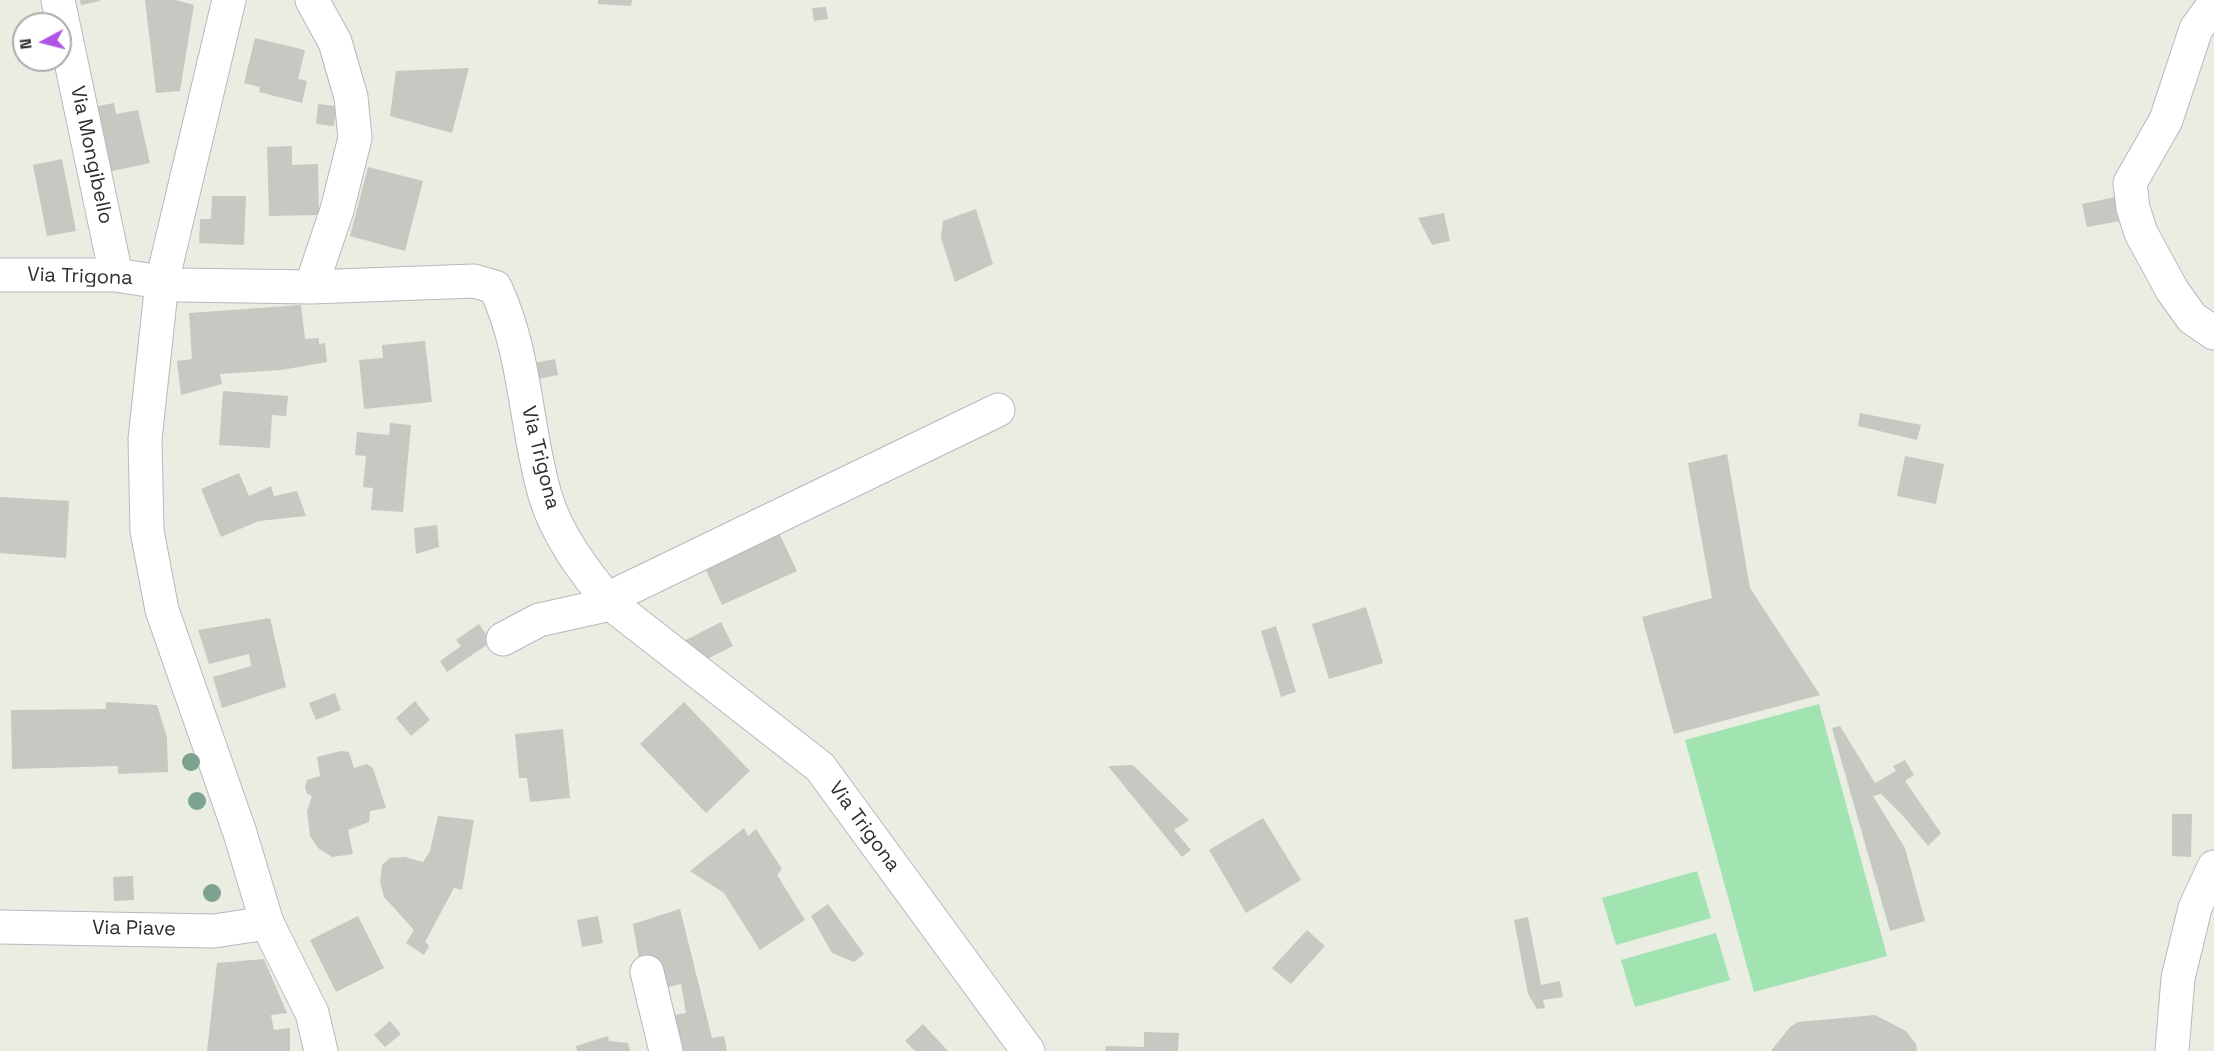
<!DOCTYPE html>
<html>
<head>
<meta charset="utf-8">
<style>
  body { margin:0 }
  #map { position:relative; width:2214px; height:1051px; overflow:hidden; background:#e9ede2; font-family:"Space Grotesk",sans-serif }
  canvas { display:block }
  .north { position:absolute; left:12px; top:12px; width:60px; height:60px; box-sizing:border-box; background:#fff; border:2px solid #ababab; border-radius:50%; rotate:263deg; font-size:16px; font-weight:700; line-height:24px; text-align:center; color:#2e2e2e }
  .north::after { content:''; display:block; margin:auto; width:21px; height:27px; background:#b155e7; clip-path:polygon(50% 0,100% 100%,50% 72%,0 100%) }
</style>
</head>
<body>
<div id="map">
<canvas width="2214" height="1051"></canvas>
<div class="north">N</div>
</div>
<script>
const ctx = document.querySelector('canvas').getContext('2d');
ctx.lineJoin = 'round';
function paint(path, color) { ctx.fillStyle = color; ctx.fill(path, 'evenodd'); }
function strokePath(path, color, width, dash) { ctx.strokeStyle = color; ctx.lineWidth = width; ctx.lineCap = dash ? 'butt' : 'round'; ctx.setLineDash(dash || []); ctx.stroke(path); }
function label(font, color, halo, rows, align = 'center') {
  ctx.font = font + ' "Space Grotesk",sans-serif'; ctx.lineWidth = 6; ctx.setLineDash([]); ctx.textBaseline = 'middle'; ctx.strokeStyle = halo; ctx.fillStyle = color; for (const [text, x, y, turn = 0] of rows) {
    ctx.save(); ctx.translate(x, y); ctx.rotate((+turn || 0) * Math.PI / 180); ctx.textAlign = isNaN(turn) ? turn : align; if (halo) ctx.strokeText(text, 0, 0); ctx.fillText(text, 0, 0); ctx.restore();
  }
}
const pitch = new Path2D(`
  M1819,704L1887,956L1754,992L1685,740Z
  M1697,871L1711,918L1616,945L1602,898Z
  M1716,933L1730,980L1635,1007L1621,960Z`);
const building = new Path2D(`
  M80,0H100V1L81,5Z
  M145,0H175L194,5L180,91L156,93Z
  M598,0H632L631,6L598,4Z
  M826,7L828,19L814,21L812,8Z
  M255,38L305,50L298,79L307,81L302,103L259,92L260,87L244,83Z
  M469,68L452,133L390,116L396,71Z
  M114,103L116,114L138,110L150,163L108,172L93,107Z
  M318,104L336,106L334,126L316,124Z
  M292,146V165L318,164L319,215L269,216L267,147Z
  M62,159L76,231L47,236L33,165Z
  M368,167L423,181L405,251L350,236Z
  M212,196H246L244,245L199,243L200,219H211Z
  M2115,197L2120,221L2087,227L2082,204Z
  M976,209L993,264L955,282L941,238L943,221Z
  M1444,213L1450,241L1432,245L1418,218Z
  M301,305L305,339L319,338V344L325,343L327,362L281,370L220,374L222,384L181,395L177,361L192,359L189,313Z
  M425,341L432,402L364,409L359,360L383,358L382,345Z
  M555,359L558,375L538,379L534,363Z
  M223,391L288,396L286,416L272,415L270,448L219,445Z
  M1860,413L1921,425L1917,440L1858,426Z
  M390,423L411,425L403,512L371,510L373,488L363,487L366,456L355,455L357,432L389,435Z
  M1727,454L1750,588L1820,695L1674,734L1642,617L1712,598L1688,463Z
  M1905,456L1944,464L1936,504L1897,496Z
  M239,473L249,496L271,486L274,496L297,491L306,516L259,521L221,537L201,489Z
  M0,497L69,501L66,558L0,553Z
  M437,525L439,547L416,554L414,528Z
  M779,533L797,571L722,605L705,568Z
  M1366,607L1383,663L1329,679L1312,624Z
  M270,618L286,687L222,708L213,677L251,666L249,654L209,664L198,630Z
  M721,622L733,646L707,659L682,642Z
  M479,624L491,642L447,672L440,661L461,646L456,640Z
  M1276,626L1296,692L1281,697L1261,631Z
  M335,693L341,710L316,720L309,703Z
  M415,701L430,720L411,736L396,718Z
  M106,702L157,705L167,737L168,772L118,774V766L12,769L11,710L106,709Z
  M684,702L750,771L706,813L640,744Z
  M1840,726L1875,783L1896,771L1893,766L1905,760L1914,775L1905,781L1941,833L1928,846L1904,817L1881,794L1873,796L1905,848L1925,921L1890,931L1832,728Z
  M563,729L570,798L530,802L527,778H519L515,734Z
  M341,751L349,752L354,768L367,764L373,768L386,808L370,811L369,822L348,830L353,854L332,857L318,848L310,836L307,811L312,796L307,794L305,787L307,780L320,776L317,757Z
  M1133,765L1189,820L1174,830L1191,850L1182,857L1108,766Z
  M2172,814H2192L2191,857L2172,856Z
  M438,816L474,820L462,890L454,888L425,942L429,946L424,955L406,943L414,930L384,897L380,882L382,865L390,858L405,857L423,862L430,851Z
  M1263,818L1301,880L1246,913L1209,850Z
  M744,828L748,836L756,829L782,869L777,875L805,920L760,950L724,893L690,871Z
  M133,876L134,900L114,901L113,877Z
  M828,904L864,954L854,962L832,953L811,916Z
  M680,909L712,1038L724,1036L727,1051H676L669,1016L686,1013L681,984L656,990L639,960L633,924Z
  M358,916L384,968L336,992L310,940Z
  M598,916L603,943L582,947L577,920Z
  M1528,917L1541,985L1560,981L1563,997L1543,1000L1545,1008L1537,1009L1528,994L1514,920Z
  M1307,930L1325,946L1291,984L1272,968Z
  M264,959L287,1013L271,1015L274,1030L290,1028V1051H207L217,963Z
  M1875,1015L1906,1031L1916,1044L1917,1051H1771L1790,1027L1798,1022Z
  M390,1021L401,1034L385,1047L374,1035Z
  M923,1024L948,1051H915L905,1041Z
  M1144,1032L1179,1033L1178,1051H1105L1106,1046L1144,1047Z
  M608,1036L609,1041L628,1043L630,1051H577L576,1046Z`);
const minor = new Path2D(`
  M58,0L116,275
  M2214,4L2196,29L2166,120L2130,183L2133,208L2141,233L2172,290L2192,318L2214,333
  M0,275H116L179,285L311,287L474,281L495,287C526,352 525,426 545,495C557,536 584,571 611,604L820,767L1028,1051
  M311,287L337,210L355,138L351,97L335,42L312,0
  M607,599L998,410
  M503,639L539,620L611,604
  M0,927L214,931L267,923
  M647,972L666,1051
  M2172,1051L2178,978L2195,908L2214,867`);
const tertiary = new Path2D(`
  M229,0L162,282L145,439L147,531L162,610L240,833L267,923L312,1013L321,1051`);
const trees = [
  [191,762],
  [197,801],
  [212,893]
];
const streetNames = [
  ["Via Mongibello",91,155,78],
  ["Via Trigona",80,277,2],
  ["Via Trigona",540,458,76],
  ["Via Trigona",864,827,54],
  ["Via Piave",134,929,1]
];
paint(pitch, '#a2e3b2');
paint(building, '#c5c9c1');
strokePath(minor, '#bcb5c0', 35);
strokePath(tertiary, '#bcb5c0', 35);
strokePath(minor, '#fff', 33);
strokePath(tertiary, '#fff', 33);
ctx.fillStyle = '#7da28f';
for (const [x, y] of trees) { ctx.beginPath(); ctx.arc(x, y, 9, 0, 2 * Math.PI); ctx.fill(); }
label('20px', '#2e2e2e', '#fff', streetNames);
</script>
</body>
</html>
